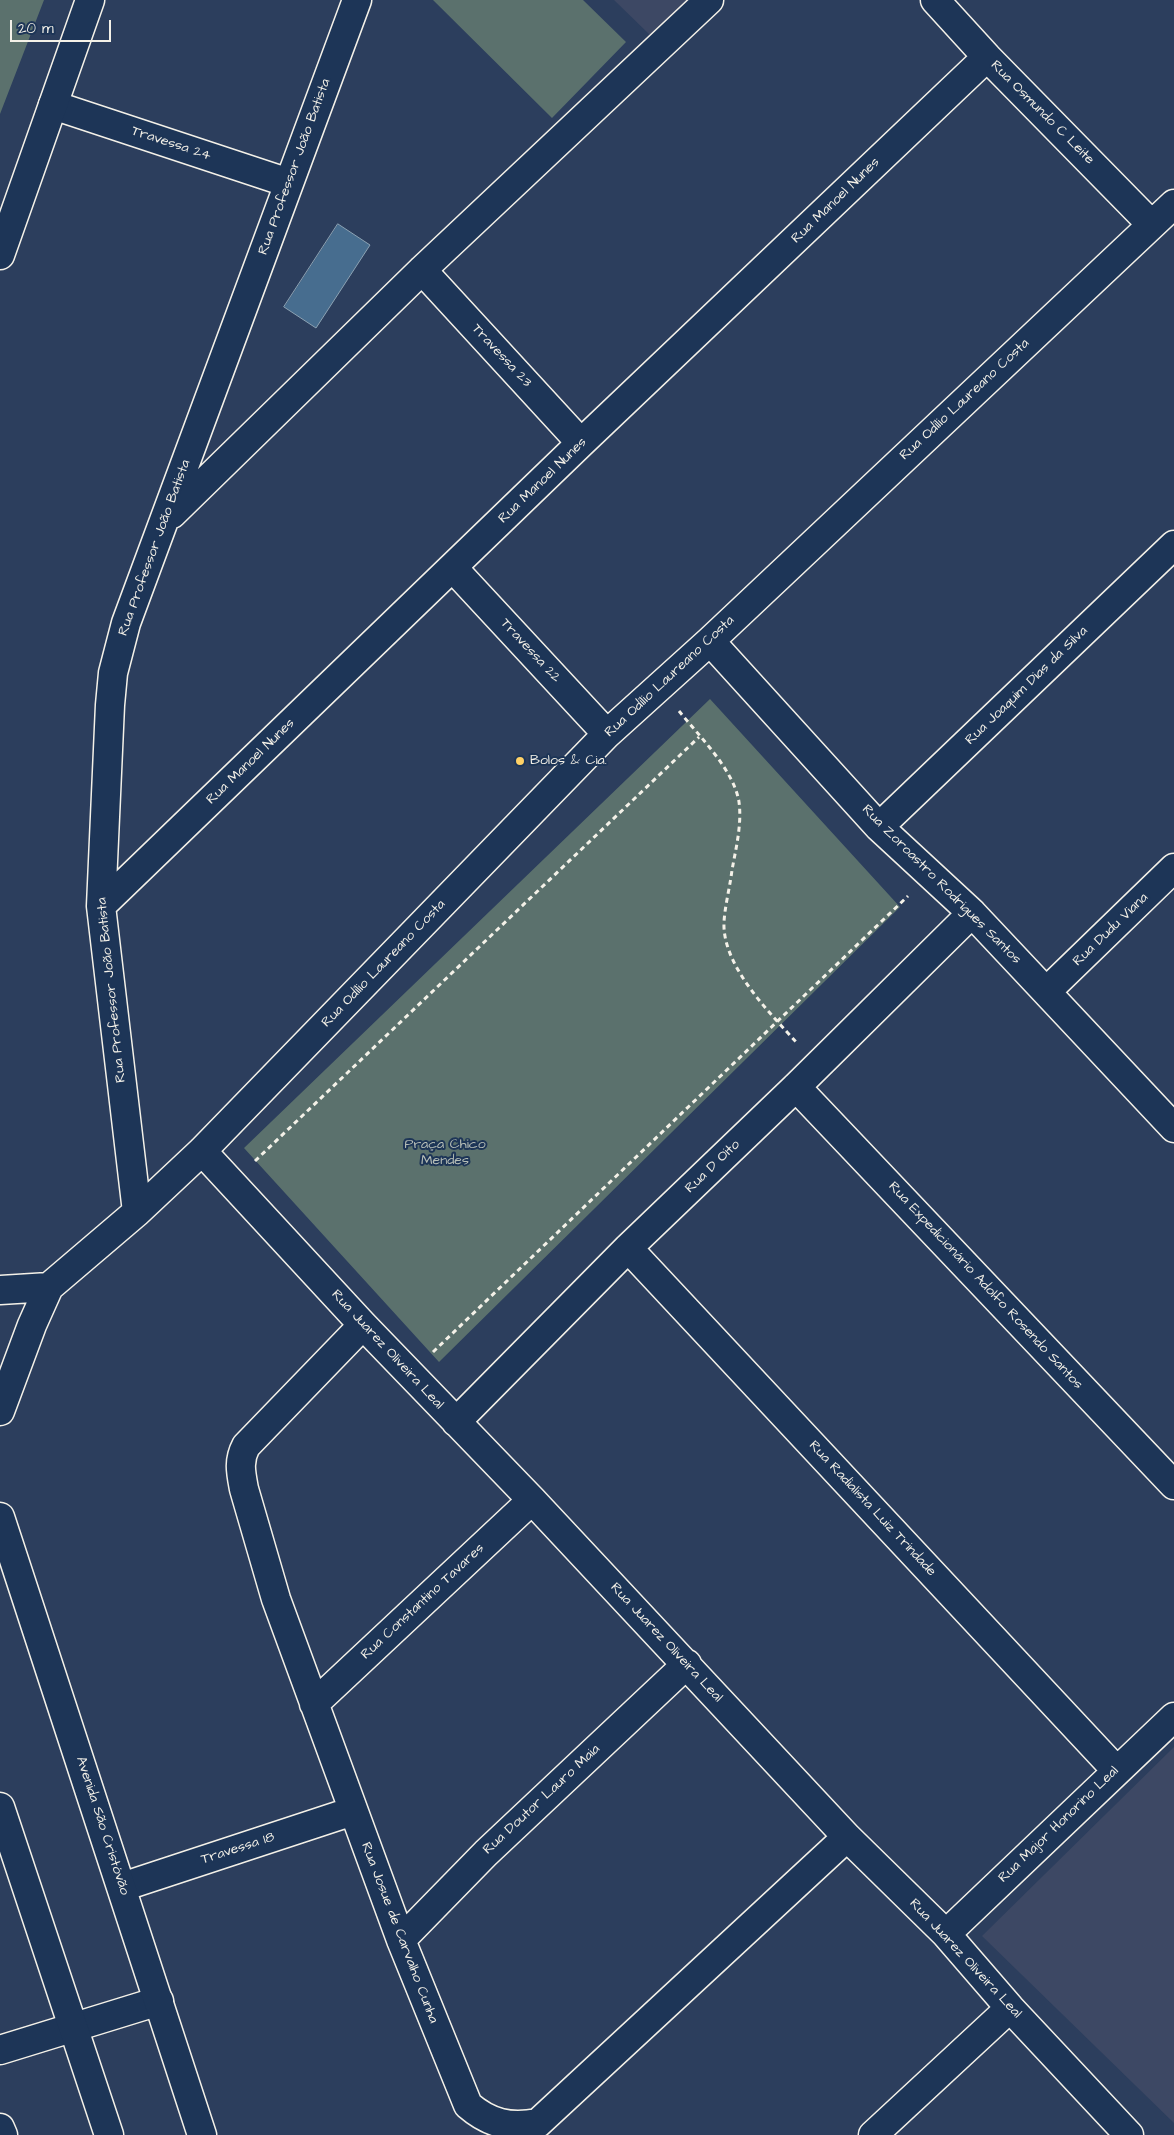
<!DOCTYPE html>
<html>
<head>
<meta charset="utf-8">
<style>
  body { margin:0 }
  #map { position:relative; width:1174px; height:2135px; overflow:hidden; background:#2c3e5d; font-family:"Architects Daughter",sans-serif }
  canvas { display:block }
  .scale { position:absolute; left:10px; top:20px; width:101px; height:22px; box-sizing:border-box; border:2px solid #f4f1e8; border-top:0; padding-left:6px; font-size:15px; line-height:18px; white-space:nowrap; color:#f4f1e8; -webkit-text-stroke:4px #1d3557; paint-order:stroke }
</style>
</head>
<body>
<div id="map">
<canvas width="1174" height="2135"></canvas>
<div class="scale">20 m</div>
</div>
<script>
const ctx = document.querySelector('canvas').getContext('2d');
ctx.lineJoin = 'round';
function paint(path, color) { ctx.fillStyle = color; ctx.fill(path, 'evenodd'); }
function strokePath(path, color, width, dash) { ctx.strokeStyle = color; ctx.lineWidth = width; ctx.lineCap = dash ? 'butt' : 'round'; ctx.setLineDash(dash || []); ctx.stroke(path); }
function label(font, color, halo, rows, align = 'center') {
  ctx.font = font + ' "Architects Daughter",sans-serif'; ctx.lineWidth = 4; ctx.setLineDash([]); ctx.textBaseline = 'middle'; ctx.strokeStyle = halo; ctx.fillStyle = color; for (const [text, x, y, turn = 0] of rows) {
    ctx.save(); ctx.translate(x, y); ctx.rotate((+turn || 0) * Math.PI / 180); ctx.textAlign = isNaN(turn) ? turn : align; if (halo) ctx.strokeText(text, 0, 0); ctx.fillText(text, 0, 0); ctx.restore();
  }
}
const built = new Path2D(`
  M614,0H687L650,35Z
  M1174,1747V2123L982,1936Z`);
const green = new Path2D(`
  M0,0H44L0,114Z
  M433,0H583L626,42L552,118Z
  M710,699L900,907L439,1362L244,1148Z`);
const water = new Path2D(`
  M338,224L370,245L316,328L284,307Z`);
const path = new Path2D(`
  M679,711C699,736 734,770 739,802C742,824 736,848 732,870C730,887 725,905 724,922C722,966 770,1013 797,1043
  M255,1161L699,737
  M433,1352L908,896`);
const minor = new Path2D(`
  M935,0L987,57L1151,224
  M53,105L289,183
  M422,270L581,443
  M172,514L422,270L709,0
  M453,568L607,734
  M710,641L879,827L972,913L1174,1128
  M879,827L1174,545
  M101,906L581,443L987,57
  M1047,991L1174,868
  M796,1087L1174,1485
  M202,1151L363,1325L532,1500L847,1837L946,1934L1010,2008L1129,2135
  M137,1212L101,906L110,705L113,673L126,623L357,0
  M628,1248L1116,1770
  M0,1290L49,1287
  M363,1325L246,1446C238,1461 241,1473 244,1489L276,1599L401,1940L468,2105C490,2124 510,2128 538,2123L847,1837
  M0,1411L32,1325L49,1287L137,1212L202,1151L607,734L710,641L1174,204
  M456,1422L628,1248L796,1087L972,913
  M314,1704L532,1500
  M122,1887L353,1811
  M946,1934L1174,1717
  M401,1940L486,1853L687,1664
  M0,2050L159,2001
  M0,2128L3,2135
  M873,2135L1010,2008`);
const tertiary = new Path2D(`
  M0,255L90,0
  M0,1517L202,2135
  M0,1807L109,2135`);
const markers = [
  [520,761,5,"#ffd166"]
];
const streetNames = [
  ["Rua Osmundo C Leite",1042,113,45],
  ["Travessa 24",171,144,18],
  ["Rua Professor João Batista",295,167,-70],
  ["Rua Manoel Nunes",836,201,-44],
  ["Travessa 23",501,356,47],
  ["Rua Odílio Laureano Costa",965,400,-43],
  ["Rua Manoel Nunes",543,481,-44],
  ["Rua Professor João Batista",155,548,-70],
  ["Travessa 22",530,651,47],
  ["Rua Odílio Laureano Costa",670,677,-43],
  ["Rua Joaquim Dias da Silva",1027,686,-44],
  ["Rua Manoel Nunes",251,762,-44],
  ["Rua Zoroastro Rodrigues Santos",941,885,45],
  ["Rua Dudu Viana",1111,930,-44],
  ["Rua Odílio Laureano Costa",384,964,-46],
  ["Rua Professor João Batista",112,990,-96],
  ["Rua D Oito",713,1167,-44],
  ["Rua Expedicionário Adolfo Rosendo Santos",985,1286,47],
  ["Rua Juarez Oliveira Leal",387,1350,47],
  ["Rua Radialista Luiz Trindade",872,1509,47],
  ["Rua Constantino Tavares",423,1602,-43],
  ["Rua Juarez Oliveira Leal",666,1643,47],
  ["Rua Doutor Lauro Maia",542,1800,-43],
  ["Rua Major Honorino Leal",1059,1825,-44],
  ["Avenida São Cristóvão",102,1826,72],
  ["Travessa 18",238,1849,-18],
  ["Rua Josue de Carvalho Cunha",399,1933,69],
  ["Rua Juarez Oliveira Leal",965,1959,47]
];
const poiNames = [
  ["Bolos & Cia.",530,761]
];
const parkNames = [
  ["Praça Chico",445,1145],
  ["Mendes",445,1161]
];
paint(built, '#3d4864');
paint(green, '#5b716d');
paint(water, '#476d8f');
strokePath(water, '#8ca2b3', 1);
strokePath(minor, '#f4f1e8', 31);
strokePath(tertiary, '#f4f1e8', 31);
strokePath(path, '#f4f1e8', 3, [5, 4]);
strokePath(minor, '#1d3557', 28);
strokePath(tertiary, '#1d3557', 28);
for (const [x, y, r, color] of markers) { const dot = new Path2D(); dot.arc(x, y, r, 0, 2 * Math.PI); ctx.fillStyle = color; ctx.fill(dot); strokePath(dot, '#1d3557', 2); }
label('14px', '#f4f1e8', '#1d3557', streetNames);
label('14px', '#f4f1e8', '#1d3557', poiNames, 'left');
label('14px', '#b7beb7', '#1d3557', parkNames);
</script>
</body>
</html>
